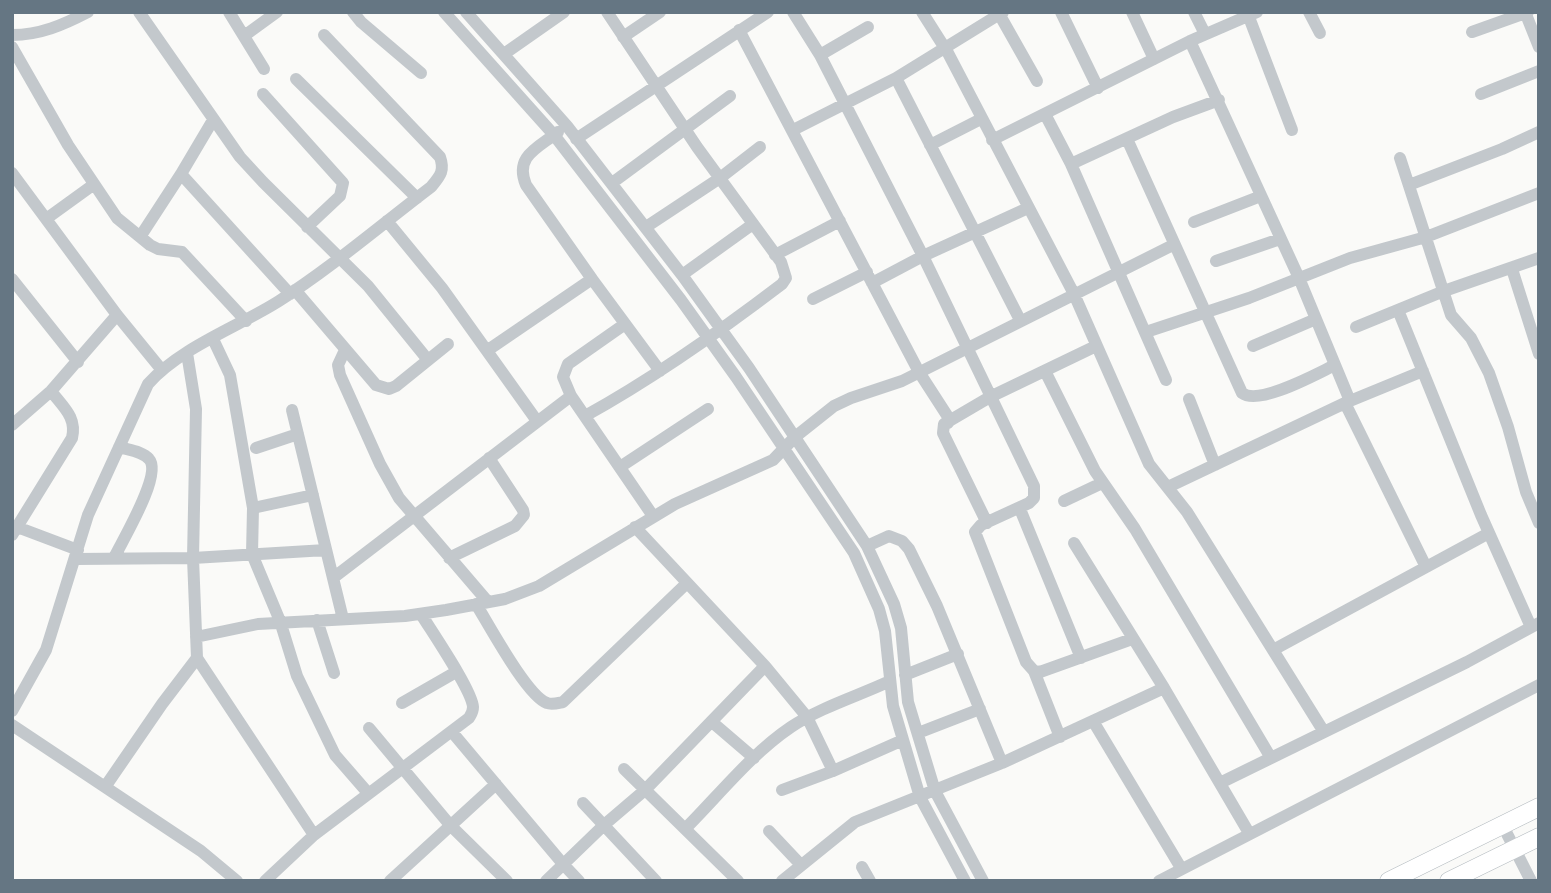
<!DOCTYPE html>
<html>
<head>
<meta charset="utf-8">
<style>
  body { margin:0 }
  #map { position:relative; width:1551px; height:893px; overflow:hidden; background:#fafaf8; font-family:Quicksand,sans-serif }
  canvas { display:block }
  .frame { position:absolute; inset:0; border:14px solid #657683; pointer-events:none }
</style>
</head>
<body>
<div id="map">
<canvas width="1551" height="893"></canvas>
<div class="frame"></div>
</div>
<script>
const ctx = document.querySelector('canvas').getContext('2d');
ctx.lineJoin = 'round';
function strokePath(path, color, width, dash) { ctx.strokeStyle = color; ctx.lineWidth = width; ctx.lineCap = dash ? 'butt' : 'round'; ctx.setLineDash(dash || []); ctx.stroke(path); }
const street = new Path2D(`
  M139,12L240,157L263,182L368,286L428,360
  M229,12L264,69
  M353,12L361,22L421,73
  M444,12L554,135L681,300L736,377L854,553L879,609L885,631L893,706L920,797L965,881
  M466,12L567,126L682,275L749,368L867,546L894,604L901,628L908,702L935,791L983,881
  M793,12L820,55L923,256L1034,486V498L1029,503L981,525L975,532L1026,662L1034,671L1040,672L1132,639
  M922,12L948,53L1074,294L1149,464L1187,512L1324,732
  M998,12L1037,81
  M1061,12L1098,88
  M1132,12L1154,59
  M1194,12L1205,34
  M1247,12L1292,130
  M1309,12L1320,33
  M1525,12L1539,47
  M739,30L919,372L950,420L948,423
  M1472,32L1528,12
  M12,35C40,35 63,25 88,12
  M244,36L277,12
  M623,37L660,12
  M1190,41L1299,278L1350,401
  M12,47L68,145L117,218L150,245L158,249L182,252L246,321
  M504,54L564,12
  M820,55L868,27
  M896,78L1020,320
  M296,79L417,198
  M263,94L343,183L340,196L307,227
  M1481,94L1539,71
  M1045,114L1071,164L1166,380
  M793,130L896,78L1003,12
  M558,132C538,148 514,156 526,185L592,279L660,371
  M576,139L768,12
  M1127,139L1242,393C1259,406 1316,374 1335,365
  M992,140L1190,41L1257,12
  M930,145L981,119
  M1400,158L1451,315L1471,338L1489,373L1508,427L1526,492L1539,523
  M1071,164L1173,117L1219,100
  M12,173L117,315L161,369
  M181,174L290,294
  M612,183L730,96
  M1409,185L1502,149L1539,132
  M46,219L93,185
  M387,221L442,288L537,421
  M1194,222L1261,196
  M646,227L720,178L760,147
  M140,237L181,174L213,120
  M775,255L840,221
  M1216,261L1280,239
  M1512,269L1539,354
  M682,275L753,224
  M12,279L78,362
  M872,283L923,256L1028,208
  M295,290L376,385L389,389L396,386L448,344
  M813,299L867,272
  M1398,310L1481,515L1531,627
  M625,324L568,364L563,377L571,396L653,516
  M1356,327L1444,291L1539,258
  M1146,332L1249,298L1350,258L1426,237L1539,193
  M213,339L230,375L253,508L252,554L280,621L297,676L335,755L368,793
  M1253,346L1316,319
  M345,350L338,365L340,375L380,464L399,498L488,602
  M488,350L592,279
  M187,353L196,409L193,558L197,658L314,835
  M1045,371L1095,471L1135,529L1271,758
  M1189,399L1215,465
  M1345,403L1426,567
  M292,410L343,619
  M585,416C654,378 719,332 782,284L786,278L781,262L697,147L607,12
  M12,425L51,391L117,315
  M256,448L298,434
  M620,467L708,409
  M1168,487L1345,403L1423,371
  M1064,501L1102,483
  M253,508L313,495
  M1020,509L1081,658
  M987,523L943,433L944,424L990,397L1096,346
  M17,527L78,550
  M635,527L765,666L807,717L833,771
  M12,535L72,438C77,417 63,407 51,391
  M1074,543L1164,688L1249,833
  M867,546L889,536L902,541L909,549L937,606L1002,763
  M114,558C122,541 163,474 149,459C142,451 128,450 119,447
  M449,558L515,526L524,515L523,510L489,458
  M76,559L193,558L326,550
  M333,578L571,396
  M476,604C489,625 527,696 547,703C552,705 558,703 563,702L687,583
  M317,620L334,673
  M196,637L258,624L405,616L446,610L505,599L539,586L675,504L773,460L795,437L834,406L851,398L902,381L1173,245
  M1273,650L1489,533
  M1034,671L1060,737
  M905,675L958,654
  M402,703L456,672
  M12,711L46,650L88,515L148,384C181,347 238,327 279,301C332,267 381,225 431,187C440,176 445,171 440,157L324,35
  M1093,721L1181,868
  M712,722L754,758
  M12,725L201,851L237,881
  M369,728L450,825L507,881
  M452,732L563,864L579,881
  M918,733L980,709
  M624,769L738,881
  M1220,783L1467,662L1539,623
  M105,787L162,704L197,658
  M782,790L833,771L903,740
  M583,803L656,881
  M1502,824L1531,881
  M685,829C719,795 751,754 791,727C821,707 858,696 890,681
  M769,831L801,865
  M862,867L870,881
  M265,881L314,835L469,718C472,713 473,712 473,707C472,690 432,632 421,614
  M390,881L496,784
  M546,881L604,825L645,790L765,666
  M782,881L855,822L1002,763L1164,688
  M1159,881L1539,685`);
const secondary = new Path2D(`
  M1389,881L1539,807
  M1449,881L1539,837`);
strokePath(secondary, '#b3babf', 19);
strokePath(street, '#c3c8cc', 12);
strokePath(secondary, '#fff', 18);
</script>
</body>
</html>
